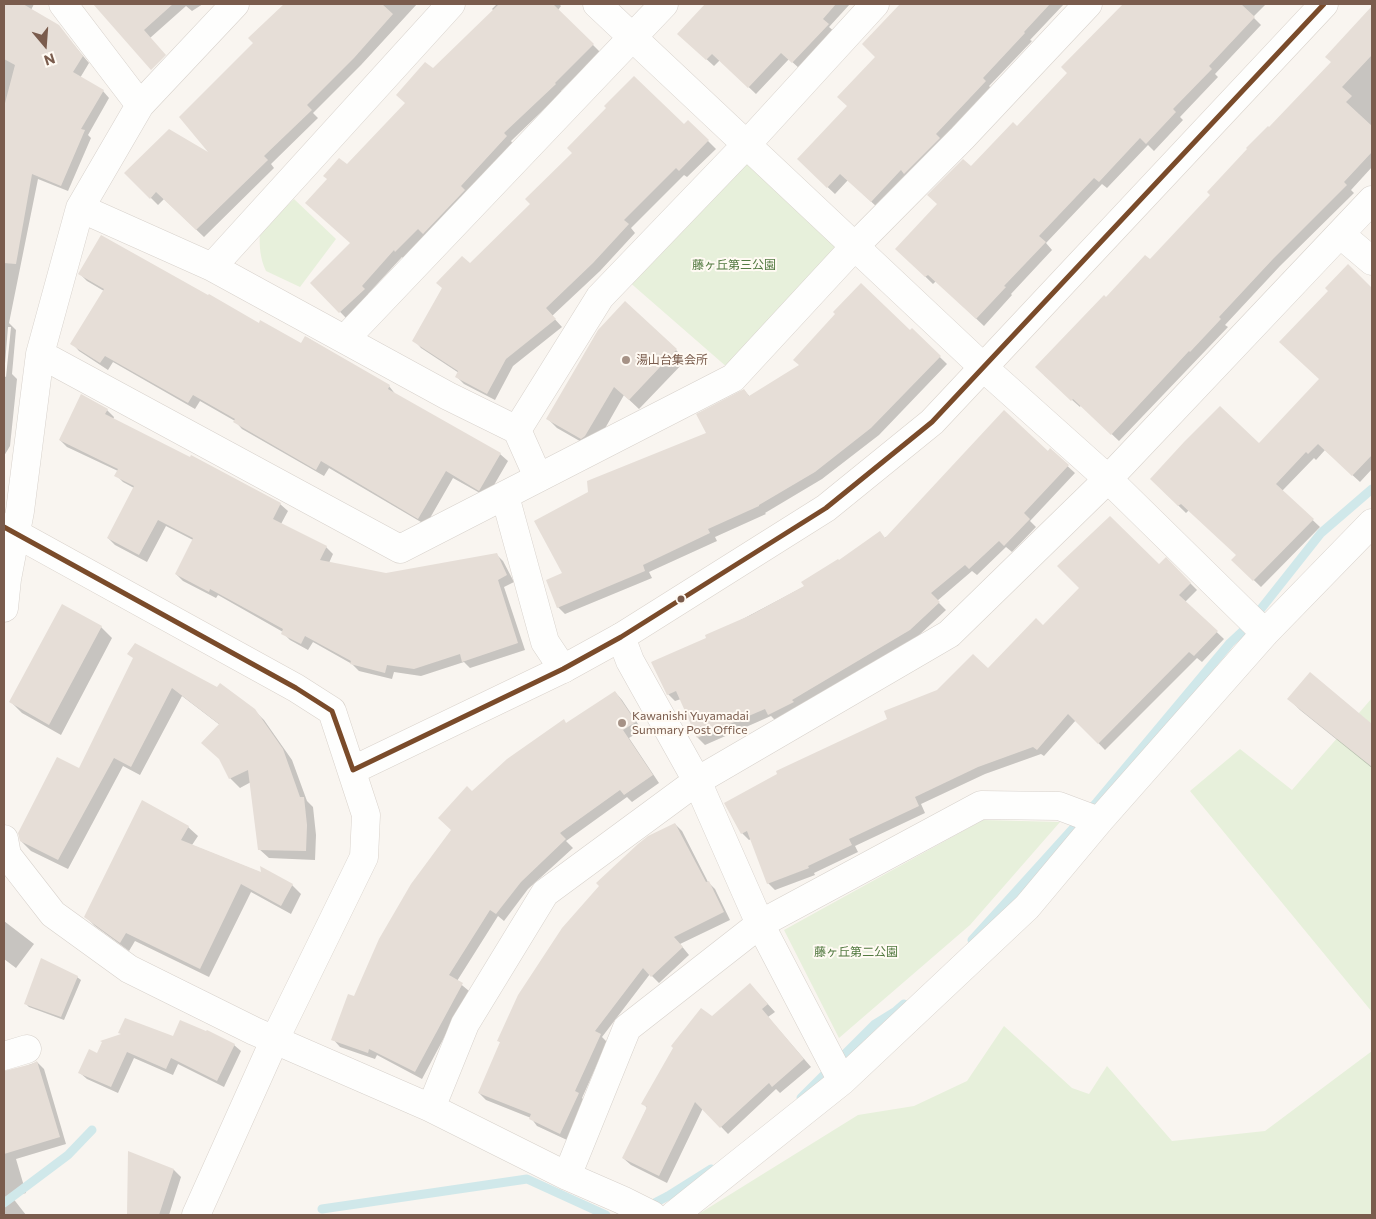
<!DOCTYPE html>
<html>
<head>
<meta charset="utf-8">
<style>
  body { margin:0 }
  #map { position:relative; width:1376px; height:1219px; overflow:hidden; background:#f9f5f0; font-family:Commissioner,sans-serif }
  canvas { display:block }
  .frame { position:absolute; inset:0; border:5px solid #7a5c4d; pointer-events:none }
  .north { position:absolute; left:20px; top:20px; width:50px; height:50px; -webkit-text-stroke:4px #fffaf3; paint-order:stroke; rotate:162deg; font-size:14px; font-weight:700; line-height:20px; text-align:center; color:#7a5c4d }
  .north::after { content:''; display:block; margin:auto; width:18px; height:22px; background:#7a5c4d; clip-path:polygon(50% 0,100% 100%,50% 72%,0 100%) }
</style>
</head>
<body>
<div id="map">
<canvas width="1376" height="1219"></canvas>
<div class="frame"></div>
<div class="north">N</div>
</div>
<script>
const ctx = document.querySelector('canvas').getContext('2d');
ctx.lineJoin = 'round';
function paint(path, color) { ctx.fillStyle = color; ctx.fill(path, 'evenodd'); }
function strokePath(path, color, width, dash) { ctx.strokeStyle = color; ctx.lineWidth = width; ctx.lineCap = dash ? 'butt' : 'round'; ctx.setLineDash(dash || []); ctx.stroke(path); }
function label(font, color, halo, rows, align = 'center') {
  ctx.font = font + ' Commissioner,"Noto Sans JP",sans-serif'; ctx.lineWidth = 4; ctx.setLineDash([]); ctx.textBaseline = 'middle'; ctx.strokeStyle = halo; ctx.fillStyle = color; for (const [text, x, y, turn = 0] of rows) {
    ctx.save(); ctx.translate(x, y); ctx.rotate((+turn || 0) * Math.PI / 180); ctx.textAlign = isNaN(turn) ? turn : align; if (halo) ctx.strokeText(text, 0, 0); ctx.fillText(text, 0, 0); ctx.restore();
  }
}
const green = new Path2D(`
  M746,160L839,247L728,368L627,280Z
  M294,199L336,239L300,287L266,271C260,258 259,246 260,231Z
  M1372,698V1012L1190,791L1240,749L1292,790Z
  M983,820L1060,822L970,925L839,1038L784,930Z
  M1004,1026L1072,1088L1089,1094L1107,1066L1172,1141L1265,1131L1372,1051V1215H697L858,1115L914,1106L967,1081Z`);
const shadow = new Path2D(`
  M4,4H34L31,10L58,26L89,63L80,78L103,91L109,98L88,135L91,138L68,191L38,179L9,323L16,330L12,374L17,379L10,446L4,456ZM8,327H11L6,377L4,376Z
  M102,4H203L192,11L186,6L141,46Z
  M286,4H417L361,65L313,113L318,118L271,164L274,168L204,237L164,199L158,205L126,173L213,156L255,43L250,38Z
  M497,4H559L561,6L558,10L600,52L561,91L562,92L511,141L513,144L403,258L402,257L368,294L371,297L347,319L312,283L351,243L347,166L406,104L433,70L494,11L492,9Z
  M707,4L713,7L716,4H850L829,27L835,32L800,69L789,59L756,94L720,60L714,66L679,34Z
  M914,4H1064L1030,40L1032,41L989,86L992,89L878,208L848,180L835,194L805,166L849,107L895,24Z
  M1125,4H1266L1253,17L1261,25L1215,74L1218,77L1180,117L1183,120L1154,151L1148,145L1107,188L1102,184L1046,243L1052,250L1011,294L1012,295L984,326L936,281L933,284L904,256L971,168L1017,128L1069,73L1094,37Z
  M1372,20V167L1351,190L1354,193L1280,266L1225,325L1228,327L1119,441L1081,405L1080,407L1044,375L1106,299L1150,261L1211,195L1269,129Z
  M688,121L716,149L687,177L684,175L631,228L635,233L600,271L552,316L562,327L513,366L495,400L464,384L457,377L459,373L421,348L414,340L470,265L684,126Z
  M1348,266L1372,289V469L1360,482L1325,450L1316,460L1314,458L1282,491L1320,527L1261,587L1233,560L1237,555L1189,510L1186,513L1151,479L1259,445L1321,379L1330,291Z
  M80,274L259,324L301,345L306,337L389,386L396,395L500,454L508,461L487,497L453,478L426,525L329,468L324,476L242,429L235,421L200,401L195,409L113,362L108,370L79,351L72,343L104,291L87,281Z
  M912,330L947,364L879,435L822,479L765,513L766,514L715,537L717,541L649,572L652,578L565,614L558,607L563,574L707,434L744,390L750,397Z
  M676,350L686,360L639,409L624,395L595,446L592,448L557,428L548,419Z
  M107,410L114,417L113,420L280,504L288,511L281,524L326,547L333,554L329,563L386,574L496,554L503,561L514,582L504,587L525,650L470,668L464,662L421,676L394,672L392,679L359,671L352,664L313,642L308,650L290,640L283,633V632L218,595L216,598L183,581L176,574L193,540L166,526L147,562L115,545L108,538L134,488L123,482L116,475L118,471L67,447L60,440Z
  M1050,450L1075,473L1030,521L1036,527L1012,552L1006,547L977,575L972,571L937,601L946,610L917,637L776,721L771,716L705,745L698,738L681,699L675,701L668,694L707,638L805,586L839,562Z
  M1166,559L1197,590L1185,602L1224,639L1202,662L1197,658L1105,750L1076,720L1044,756L1041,754L985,774L921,804L925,813L855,846L858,852L814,873L815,875L775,890L768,883L751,839L749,840L742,833L889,720L988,670L1043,627L1159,566Z
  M101,627L112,638L61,735L22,713L11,702Z
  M134,659L254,710L264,720L292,760L307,801L313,807L316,835L315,860L269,858L259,849L251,782L240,788L230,778L220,725L182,696L140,775L123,766L68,869L31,851L21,841L79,770Z
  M1310,674L1372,726V768L1300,710L1289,699Z
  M615,692L622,700L642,730L629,738L659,783L632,802L627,797L566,841L573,848L528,889L504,921L498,916L457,981L469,991L422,1079L377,1055L375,1059L340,1047L333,1039L355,998L452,831L472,792L567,724Z
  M675,824L682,831L708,882L715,889L730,920L680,944L689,955L659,983L650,974L602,1037L607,1042L582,1098L585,1101L567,1140L537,1126L531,1118L486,1100L479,1093L501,1043L498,1040Z
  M188,827L198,836L192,845L292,885L301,894L291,914L251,892L209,977L135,941L129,951L95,926L86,917Z
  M4,921L34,944L16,968L4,959Z
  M77,977L81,980L64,1020L29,1007L26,1004Z
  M757,992L775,1012L768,1017L811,1067L780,1093L776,1089L728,1134L703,1108L667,1183L631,1165L623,1158L647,1108L643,1103L712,1018Z
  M173,1037L234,1045L241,1051L224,1087L178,1064L173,1075L134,1058L118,1093L87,1079L80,1073L98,1054Z
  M37,1062L44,1069L66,1144L16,1159L26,1193L12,1197L26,1215H4V1072H9Z
  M129,1153L174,1170L181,1177L169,1215H129Z`);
const stream = new Path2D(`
  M972,940L1097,802L1230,643L1245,629L1321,533L1372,489
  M801,1098L875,1024L896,1011L904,1004
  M4,1203L68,1155L92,1130
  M647,1207L668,1196L711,1169
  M322,1209L527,1179L606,1215`);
const building = new Path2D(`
  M4,4H23L59,25L83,56L73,72L104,90L81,129L85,130L61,186L32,174L16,264L4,263V107L15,65L4,59Z
  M93,4H173L144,30L166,55L151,70Z
  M284,4H382L393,14L354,58L307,105L312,110L264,156L268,160L196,230L156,192L150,199L124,173L169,129L208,152L179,117L253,43L248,38Z
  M499,4H553L594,44L555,83L556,84L504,133L507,136L461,186L465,190L423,234L418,229L395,252L394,250L362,286L365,289L339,313L310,283L350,243L305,203L327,179L323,176L339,158L347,164L405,103L396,95L425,62L433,68Z
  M705,4H836L823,19L829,24L792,63L781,53L748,88L712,54L706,60L677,34Z
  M900,4H1050L1024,32L1025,33L983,78L986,81L936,134L940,138L904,174L901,170L871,202L840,174L827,188L797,159L847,106L837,97L875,57L862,44Z
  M1123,4H1241L1255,17L1209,66L1212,69L1173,109L1176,112L1146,144L1140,138L1099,182L1094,178L1039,236L1046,242L1004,286L1006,287L976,319L928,275L925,277L895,249L937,204L927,195L963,159L971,166L1013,122L1017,126L1067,73L1061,67Z
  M1372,6V55L1342,87L1352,96L1346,102L1372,126V152L1344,182L1347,185L1273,259L1219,317L1221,319L1190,352L1189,351L1111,435L1073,399L1071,401L1035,367L1104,295L1106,297L1145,255L1150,259L1210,195L1207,192L1247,149L1246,148L1268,126L1269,127L1331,62L1325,57Z
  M634,76L684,124L688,120L709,140L679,171L676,168L624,220L629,224L593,263L546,308L556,319L506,359L487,394L455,377L458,371L412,341L442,288L436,283L462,256L470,263L530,204L525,199L572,153L567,148L606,108L604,106Z
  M101,235L208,295L209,294L259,323L260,320L301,343L305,336L390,385L388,389L501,453L479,491L446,471L418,519L321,461L316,470L233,422L235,419L193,395L188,403L105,356L100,363L70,344L104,289L78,274Z
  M1348,264L1372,288V455L1352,476L1318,444L1308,454L1306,452L1276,484L1314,519L1253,581L1231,560L1236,555L1181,504L1178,506L1150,479L1184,442L1220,406L1259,443L1319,379L1279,342L1328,291L1325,288Z
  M861,283L910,330L912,328L941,356L871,428L815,472L759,505V506L708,529L710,533L643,565L645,571L557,608L546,580L562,573L534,521L588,492L587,481L706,433L696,414L744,389L749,396L799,365L793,360L835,314L833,312Z
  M625,301L677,349L629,400L614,387L585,436L581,439L546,419L598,330Z
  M81,394L108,409L105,414L190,457L191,455L281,503L273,519L327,546L320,560L386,573L497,553L507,575L498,580L518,643L462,662L460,654L414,669L387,665L385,673L350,664L351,661L305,636L301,644L281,634L283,629L210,589L209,592L175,574L193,538L158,520L139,555L107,538L134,486L114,476L118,469L59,440Z
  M1004,410L1048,451L1050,448L1069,465L1024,513L1030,519L1004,546L999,541L969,569L965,565L931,593L940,602L910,630L792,700L794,702L768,715L765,709L697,738L676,691L667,695L651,662L706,638L705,635L751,615L804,586L801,582L838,559L839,560L880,531L885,538Z
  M1110,516L1159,564L1166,557L1191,583L1179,595L1218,631L1194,656L1189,652L1098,744L1068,714L1037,750L1033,747L978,767L915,797L919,806L849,839L852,845L808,866L809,868L767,884L747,831L741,834L724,803L777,774L776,771L887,719L884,711L937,690L973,654L988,668L1036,618L1043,625L1079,588L1057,566Z
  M62,604L102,626L49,725L9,702Z
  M135,643L217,687L220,683L255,709L283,749L300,797H304L307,825L306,851L258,850L248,770L229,779L219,759L201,743L219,724L172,688L131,767L114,758L58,860L20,841L18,833L57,757L79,768L133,658L127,654Z
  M1310,672L1372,724V767L1287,699Z
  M615,691L636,722L623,730L653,775L624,795L620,790L560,833L566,839L521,882L496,914L490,910L449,975L463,983L415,1072L369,1049L368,1053L331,1040L348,994L354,996L379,939L411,884L451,830L438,818L467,786L472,791L507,759L564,719L566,723Z
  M142,800L189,826L181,840L261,872L260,866L293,884L281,906L241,884L200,969L126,933L120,943L84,917Z
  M675,823L706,882L709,881L724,912L674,937L683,947L651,977L643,968L595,1031L601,1034L575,1091L579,1093L560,1134L529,1119L531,1114L478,1093L500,1042L497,1041L518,995L562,928L599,886L596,883L638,844L648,836Z
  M41,958L78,976L61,1017L24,1004Z
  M750,983L768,1004L762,1009L804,1059L772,1087L769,1083L720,1128L695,1102L659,1176L622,1158L647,1107L641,1104L673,1048L671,1046L701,1008L712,1016Z
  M125,1018L173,1036L180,1020L206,1031L207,1030L235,1044L217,1081L171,1058L166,1069L127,1052L111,1087L78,1073L89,1049L97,1053L102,1042L100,1041L121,1034L118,1033Z
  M37,1061L60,1137L4,1154V1071L32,1064Z
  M128,1151L174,1169L159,1215H127Z`);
const street = new Path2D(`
  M63,4L140,105
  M597,4L984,368L1108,479L1265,633
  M80,208L212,267L448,396L517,430
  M1340,234L1372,261
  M212,267L451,4
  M345,339L664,4
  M40,354L400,549L733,378L855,246L962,138L1088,4
  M538,477L517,430L600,297L747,144L875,4
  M505,496L545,642L563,669
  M4,608L7,579L20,511L40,354L80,208L140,105L235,4
  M621,637L630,661L697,781L760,924L842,1081
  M4,839L7,855L53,914L129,969L254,1031L431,1108L567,1176L622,1200L652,1215
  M4,1056L27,1049
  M431,1108L465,1024L545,893L697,781L949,634L1108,479L1372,200
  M567,1176L627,1028L760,924L981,805L1059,806L1099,821
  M674,1215L842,1081L1027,907L1099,821L1265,633L1372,523`);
const secondary = new Path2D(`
  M4,527L296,688L332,711L366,815L364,857L275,1039L196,1215
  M353,770L563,669L621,637L826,508L932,422L1324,4`);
const bus1 = new Path2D(`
  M4,527L296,688L332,711L353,770L563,669L621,637L826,508L932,422L1324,4`);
const markers = [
  [626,360,5,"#a69286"],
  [681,599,4.5,"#7a5c4d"],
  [622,723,5,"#a69286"]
];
const parkNames = [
  ["藤ヶ丘第三公園",734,265],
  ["藤ヶ丘第二公園",856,952]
];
const poiNames = [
  ["湯山台集会所",636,360],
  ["Kawanishi Yuyamadai",632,716],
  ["Summary Post Office",632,730]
];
paint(green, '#e7f0db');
paint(shadow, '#0003');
strokePath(stream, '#d0e8ea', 9);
paint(building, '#e6ded7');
strokePath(street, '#d7d1cb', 29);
strokePath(secondary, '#d9d2cb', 29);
strokePath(street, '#fefefd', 28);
strokePath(secondary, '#fefefd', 28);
strokePath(bus1, '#7a4b2a', 5);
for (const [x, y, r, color] of markers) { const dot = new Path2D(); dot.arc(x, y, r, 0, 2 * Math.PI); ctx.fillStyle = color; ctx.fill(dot); strokePath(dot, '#fffaf3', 2); }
label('12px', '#537a41', '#fffaf3', parkNames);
label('12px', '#7a5c4d', '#fffaf3', poiNames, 'left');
</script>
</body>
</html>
